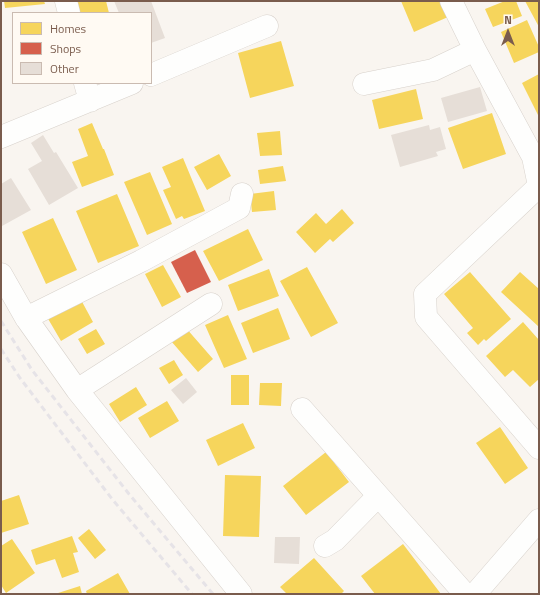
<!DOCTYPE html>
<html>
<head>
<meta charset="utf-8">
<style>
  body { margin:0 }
  #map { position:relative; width:540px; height:595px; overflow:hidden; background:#f9f5f0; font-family:"Titillium Web",sans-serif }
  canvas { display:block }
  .frame { position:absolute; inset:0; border:2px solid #7a5c4d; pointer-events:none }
  .legend { position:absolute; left:12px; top:12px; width:140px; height:72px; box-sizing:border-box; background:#fffaf3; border:1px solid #cabbb1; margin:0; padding:5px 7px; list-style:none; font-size:12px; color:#7a5c4d }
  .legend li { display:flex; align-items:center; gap:8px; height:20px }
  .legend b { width:20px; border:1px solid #cabbb1 }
  .north { position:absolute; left:488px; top:12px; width:40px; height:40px; -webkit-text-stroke:3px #fffaf3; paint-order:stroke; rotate:0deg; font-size:11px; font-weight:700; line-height:16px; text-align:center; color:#7a5c4d }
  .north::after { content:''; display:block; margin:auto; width:14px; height:18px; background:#7a5c4d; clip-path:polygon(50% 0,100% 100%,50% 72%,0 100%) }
</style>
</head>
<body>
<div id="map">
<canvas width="540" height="595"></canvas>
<div class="frame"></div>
<ul class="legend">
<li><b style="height:11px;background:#f6d55c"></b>Homes</li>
<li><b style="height:11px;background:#d6604d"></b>Shops</li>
<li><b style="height:11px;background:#e6ded7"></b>Other</li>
</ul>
<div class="north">N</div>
</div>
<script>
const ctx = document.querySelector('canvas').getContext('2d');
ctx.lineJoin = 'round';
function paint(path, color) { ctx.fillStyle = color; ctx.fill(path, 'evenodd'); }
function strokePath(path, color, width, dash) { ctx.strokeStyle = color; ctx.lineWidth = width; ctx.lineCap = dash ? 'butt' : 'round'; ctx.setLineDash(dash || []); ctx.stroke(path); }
const homes = new Path2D(`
  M4,1H44L45,4L5,8Z
  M76,1H106L109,13H75Z
  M401,1H441L448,17L414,32Z
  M505,1H516L522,16L493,27L485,9Z
  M525,1H539V27Z
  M527,20L539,47V52L514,63L501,32Z
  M281,41L294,86L250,98L238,53Z
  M539,74V117L522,83Z
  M416,89L423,119L379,129L372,100Z
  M492,113L506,154L463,169L448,128Z
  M92,123L103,149H104L114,175L82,187L72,162L88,156L78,129Z
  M280,131L282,155L260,156L257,133Z
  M219,154L231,176L207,190L194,167Z
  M183,158L205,211L184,219L182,216L176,219L163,190L171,187L162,167Z
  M283,166L286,181L260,184L258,170Z
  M150,172L172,224L147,235L124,182Z
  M274,191L276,210L252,212L250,194Z
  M117,194L139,246L98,263L76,211Z
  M342,209L354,223L333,242L330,239L315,253L296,232L316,213L326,224Z
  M53,218L77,270L46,284L22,232Z
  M248,229L263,260L219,281L203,251Z
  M163,265L181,297L162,307L145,274Z
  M307,267L338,323L311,337L280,281Z
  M269,269L279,296L238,311L228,285Z
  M470,272L511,319L486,341L484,339L478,345L467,333L473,328L444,294Z
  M520,272L539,289V327L501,292Z
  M80,298L93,322L61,341L47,317Z
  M278,308L290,339L253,353L241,323Z
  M228,315L247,359L224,368L205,325Z
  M523,322L539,340V379L530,387L513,370L505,377L486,356Z
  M186,328L213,359L198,372L171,341Z
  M96,329L105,344L87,354L78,339Z
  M174,360L183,375L169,384L159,368Z
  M231,375H249V405H231Z
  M260,383H282L281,406L259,405Z
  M136,387L147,405L120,422L109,404Z
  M167,401L179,421L150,438L138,418Z
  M243,423L255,448L218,466L206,440Z
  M500,427L528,468L505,484L476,443Z
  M326,452L349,482L306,515L283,486Z
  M225,475L261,476L259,537L223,536Z
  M19,495L29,524L1,533V501Z
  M89,529L106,550L95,559L78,538Z
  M72,536L78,552L73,553L79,572L62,578L55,559L36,565L31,550Z
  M12,539L35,573L6,593L1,585V546Z
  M403,544L441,594H375L361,576Z
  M314,558L344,591L341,594H287L280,587Z
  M118,573L130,594H87L86,591Z
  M80,586L82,594H55Z`);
const shops = new Path2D(`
  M195,250L211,282L187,293L171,262Z`);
const building = new Path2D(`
  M114,1H151L165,38L151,43V13H119Z
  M480,87L487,111L448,122L441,98Z
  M429,125L430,130L440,127L446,149L436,152L438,156L400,167L391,135Z
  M43,135L54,153L56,152L78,188L49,205L28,169L42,161L31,143Z
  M11,178L31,210L2,226L1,224V184Z
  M186,378L197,392L183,404L171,390Z
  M275,537H300L299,564L274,563Z`);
const minor = new Path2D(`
  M66,1L69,13
  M451,1L475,50L533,157L539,186L425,294L426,317L539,448
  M151,75L267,26
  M85,83L90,101
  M364,84L433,70L475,50
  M1,137L132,83
  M1,274L26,318L77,390L241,594
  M26,318L141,261L239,208L242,194
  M77,390L211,304
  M302,409L465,594
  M325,546L335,540L378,496
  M475,594L539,520`);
const rail = new Path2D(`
  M1,321L32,370L129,494L213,594
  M1,349L20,378L112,499L192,594`);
paint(homes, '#f6d55c');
paint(shops, '#d6604d');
paint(building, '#e6ded7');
strokePath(minor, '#d7d1cb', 23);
strokePath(minor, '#fefefd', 22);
strokePath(rail, '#e6e3e7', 3, [6, 4]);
</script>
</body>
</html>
